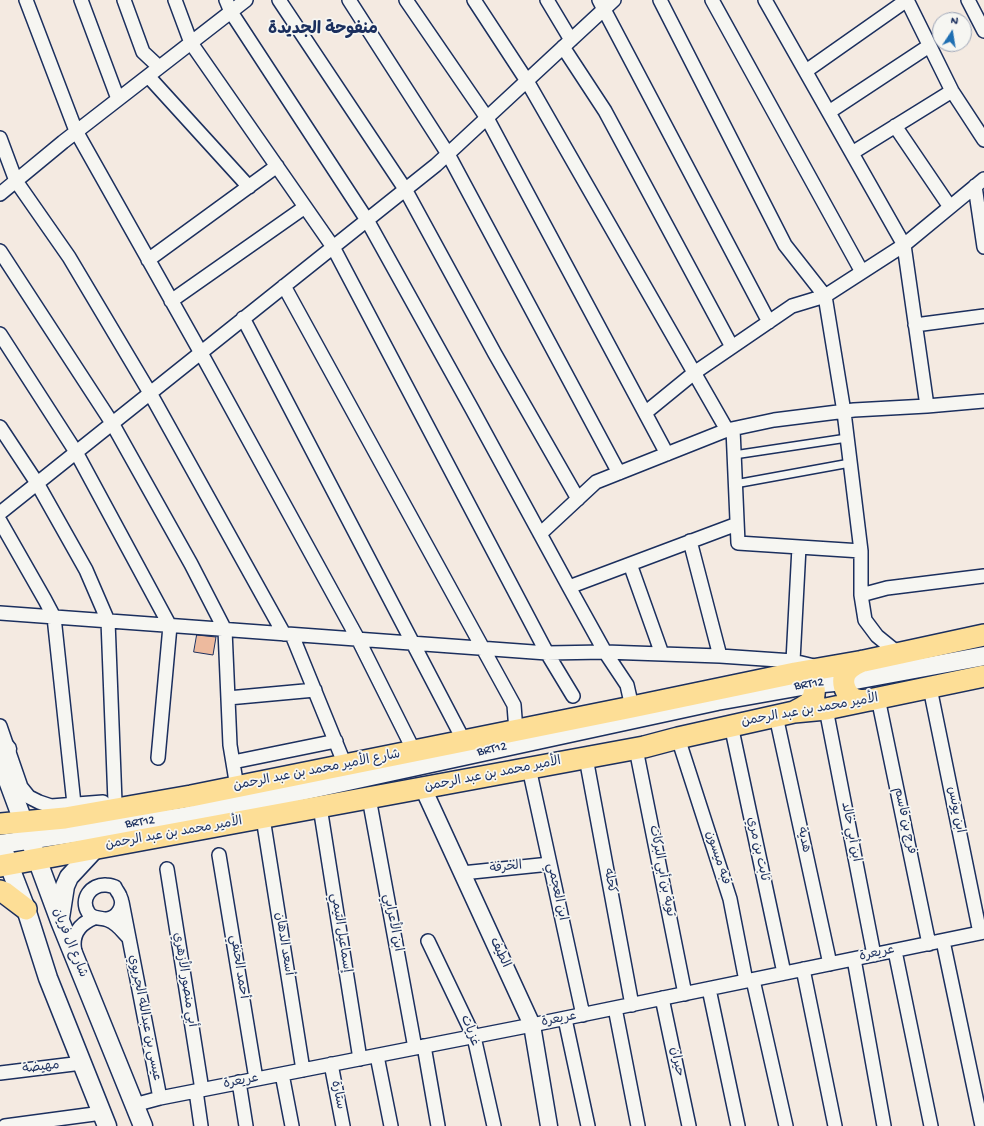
<!DOCTYPE html>
<html>
<head>
<meta charset="utf-8">
<style>
  body { margin:0 }
  #map { position:relative; width:984px; height:1126px; overflow:hidden; background:#f4eae1; font-family:"Gochi Hand",sans-serif }
  canvas { display:block }
  .north { position:absolute; left:932px; top:12px; width:40px; height:40px; box-sizing:border-box; background:#f6f6f2; border:1px solid #9ea6b7; border-radius:50%; rotate:12deg; font-size:11px; font-weight:700; line-height:16px; text-align:center; color:#1b2f5e }
  .north::after { content:''; display:block; margin:auto; width:14px; height:18px; background:#1f6fb2; clip-path:polygon(50% 0,100% 100%,50% 72%,0 100%) }
</style>
</head>
<body>
<div id="map">
<canvas width="984" height="1126"></canvas>
<div class="north">N</div>
</div>
<script>
const ctx = document.querySelector('canvas').getContext('2d');
ctx.lineJoin = 'round';
function paint(path, color) { ctx.fillStyle = color; ctx.fill(path, 'evenodd'); }
function strokePath(path, color, width, dash) { ctx.strokeStyle = color; ctx.lineWidth = width; ctx.lineCap = dash ? 'butt' : 'round'; ctx.setLineDash(dash || []); ctx.stroke(path); }
function label(font, color, halo, rows, align = 'center') {
  ctx.font = font + ' "Gochi Hand","Playpen Sans Arabic",sans-serif'; ctx.lineWidth = 3.5; ctx.setLineDash([]); ctx.textBaseline = 'middle'; ctx.strokeStyle = halo; ctx.fillStyle = color; for (const [text, x, y, turn = 0] of rows) {
    ctx.save(); ctx.translate(x, y); ctx.rotate((+turn || 0) * Math.PI / 180); ctx.textAlign = isNaN(turn) ? turn : align; if (halo) ctx.strokeText(text, 0, 0); ctx.fillText(text, 0, 0); ctx.restore();
  }
}
const building = new Path2D(`
  M197,635L216,637L213,655L194,652Z`);
const service = new Path2D(`
  M734,455L847,438
  M735,484L850,463`);
const minor = new Path2D(`
  M26,0L76,131L201,353L358,639L414,751
  M81,0L118,99
  M124,0L143,52L159,67
  M175,0L191,43L333,247L547,653L573,696
  M226,0L231,12L367,220L472,409L569,587L605,652L627,685L632,707
  M279,0L405,189L495,354L578,499
  M349,0L448,154L619,473
  M406,0L487,118L667,454
  M474,0L527,81L727,430
  M547,0L571,40
  M599,0L769,322
  M660,0L785,245L825,296L844,412L861,551V595L865,620L877,636L899,654
  M712,0L862,272
  M765,0L904,245L927,406
  M907,0L952,91L984,140
  M968,0L984,31
  M563,47L605,111L732,347
  M806,71L907,0
  M148,76L249,187
  M829,112L929,46
  M895,126L950,207
  M0,138L16,181L69,257L150,393L284,634
  M852,153L952,91
  M975,186L984,247
  M0,194L63,142L246,0
  M0,251L112,423L191,564L225,630L230,745L237,787
  M148,260L277,166
  M284,286L514,705L516,731
  M171,301L305,207
  M243,318L464,741
  M915,325L984,316
  M0,334L76,452L170,626L158,758
  M645,413L694,373L792,306L825,296L904,245L984,179
  M0,427L37,483L86,570L108,621L115,802
  M733,429L738,543L861,551
  M0,513L436,165L614,0
  M0,521L45,600L54,617L74,804
  M540,534L596,482L727,430L774,420L854,410L927,406L984,401
  M690,541L720,656
  M630,564L662,654
  M569,587L737,524
  M861,595L887,588L984,576
  M0,613L547,653L605,652L720,656L793,661L814,666
  M292,635L345,765
  M793,661L799,547
  M930,688L980,933
  M228,698L315,690
  M878,698L929,944
  M826,709L874,955
  M776,716L830,964
  M731,725L784,973
  M0,726L21,787L29,797L39,802L51,806L103,802
  M678,738L730,899L746,981
  M636,749L685,994
  M586,758L632,1005
  M233,762L336,741
  M529,768L583,1015
  M369,798L415,1048
  M320,807L360,1059
  M263,818L303,1070
  M219,855L256,1079
  M167,869L202,1090
  M462,873L550,864
  M122,902L160,1098
  M107,919C117,918 125,906 120,896C119,893 116,890 115,887C112,886 108,885 106,885C91,884 80,899 88,912C92,920 101,917 108,920C117,923 122,931 129,938
  M428,941L474,1037L494,1126
  M943,941L982,1126
  M895,951L931,1126
  M75,952C71,935 79,924 94,918
  M854,959L884,1126
  M803,969L835,1126
  M753,980L786,1126
  M709,989L738,1126
  M662,998L689,1126
  M615,1008L638,1126
  M565,1019L588,1126
  M424,1046L438,1126
  M377,1056L391,1126
  M331,1064L343,1126
  M0,1073L82,1063
  M282,1074L292,1126
  M239,1082L246,1126
  M196,1091L201,1126
  M134,1105L160,1098L532,1025L984,932
  M5,1126L102,1113`);
const tertiary = new Path2D(`
  M423,788L532,1025L549,1126`);
const secondary = new Path2D(`
  M0,743L7,749
  M0,759L60,921L143,1126
  M0,844L182,817L717,701L813,684L855,680L984,656
  M4,852L26,909L48,978L107,1126
  M60,918L65,886L69,877L95,849`);
const primary = new Path2D(`
  M863,661C858,663 853,665 849,669C839,678 844,696 857,700C861,701 866,700 870,700
  M794,712C799,709 804,707 808,704C818,696 815,683 807,677C803,674 799,674 795,673
  M0,824L65,818L191,796L632,707L795,673L864,661L984,635
  M0,866L644,747L678,738L794,712L826,709L984,676
  M0,891L5,893L26,909`);
const streetNames = [
  ["BRT12",809,685,-8],
  ["الأمير محمد بن عبد الرحمن",810,711,-10],
  ["BRT12",492,750,-12],
  ["شارع الأمير محمد بن عبد الرحمن",317,771,-11],
  ["الأمير محمد بن عبد الرحمن",493,775,-11],
  ["ابن يونس",955,810,79],
  ["فرج بن قاسم",904,821,78],
  ["BRT12",140,823,-8],
  ["ابن أبي خالد",850,832,79],
  ["الأمير محمد بن عبد الرحمن",174,834,-10],
  ["هدية",803,840,78],
  ["ثابت بن مري",757,849,78],
  ["قبه ميسون",717,858,72],
  ["الخرفة",506,868,-6],
  ["توبة بن أبي البركات",661,871,79],
  ["كحله",609,881,79],
  ["ابن العجمي",556,892,78],
  ["ابن الأعرابي",392,923,79],
  ["إسماعيل التيمي",340,933,81],
  ["شارع ال فريان",69,943,68],
  ["أسعد الدهان",283,944,81],
  ["الطيف",499,953,65],
  ["عريعرة",877,954,-12],
  ["أحمد الحنفي",238,967,81],
  ["أبي منصور الأزهري",184,980,81],
  ["عيسى بن عبدالله الجريوي",144,1018,79],
  ["عريعرة",559,1020,-11],
  ["غزيات",469,1031,69],
  ["حيران",676,1062,78],
  ["مهيضة",41,1068,-7],
  ["عريعرة",241,1082,-11],
  ["ستارة",337,1095,79]
];
const districtNames = [
  ["منفوحة الجديدة",323,30]
];
paint(building, '#edba9e');
strokePath(building, '#1b2f5e', 1);
strokePath(service, '#1b2f5e', 10);
strokePath(minor, '#1b2f5e', 16);
strokePath(tertiary, '#1b2f5e', 19);
strokePath(secondary, '#1b2f5e', 21);
strokePath(primary, '#1b2f5e', 24);
strokePath(service, '#f6f6f2', 7);
strokePath(minor, '#f6f6f2', 13);
strokePath(tertiary, '#f6f6f2', 16);
strokePath(secondary, '#f6f6f2', 18);
strokePath(primary, '#fdde96', 21);
label('13px', '#1b2f5e', '#f6f6f2', streetNames);
label('bold 17px', '#1b2f5e', '#f6f6f2', districtNames);
</script>
</body>
</html>
